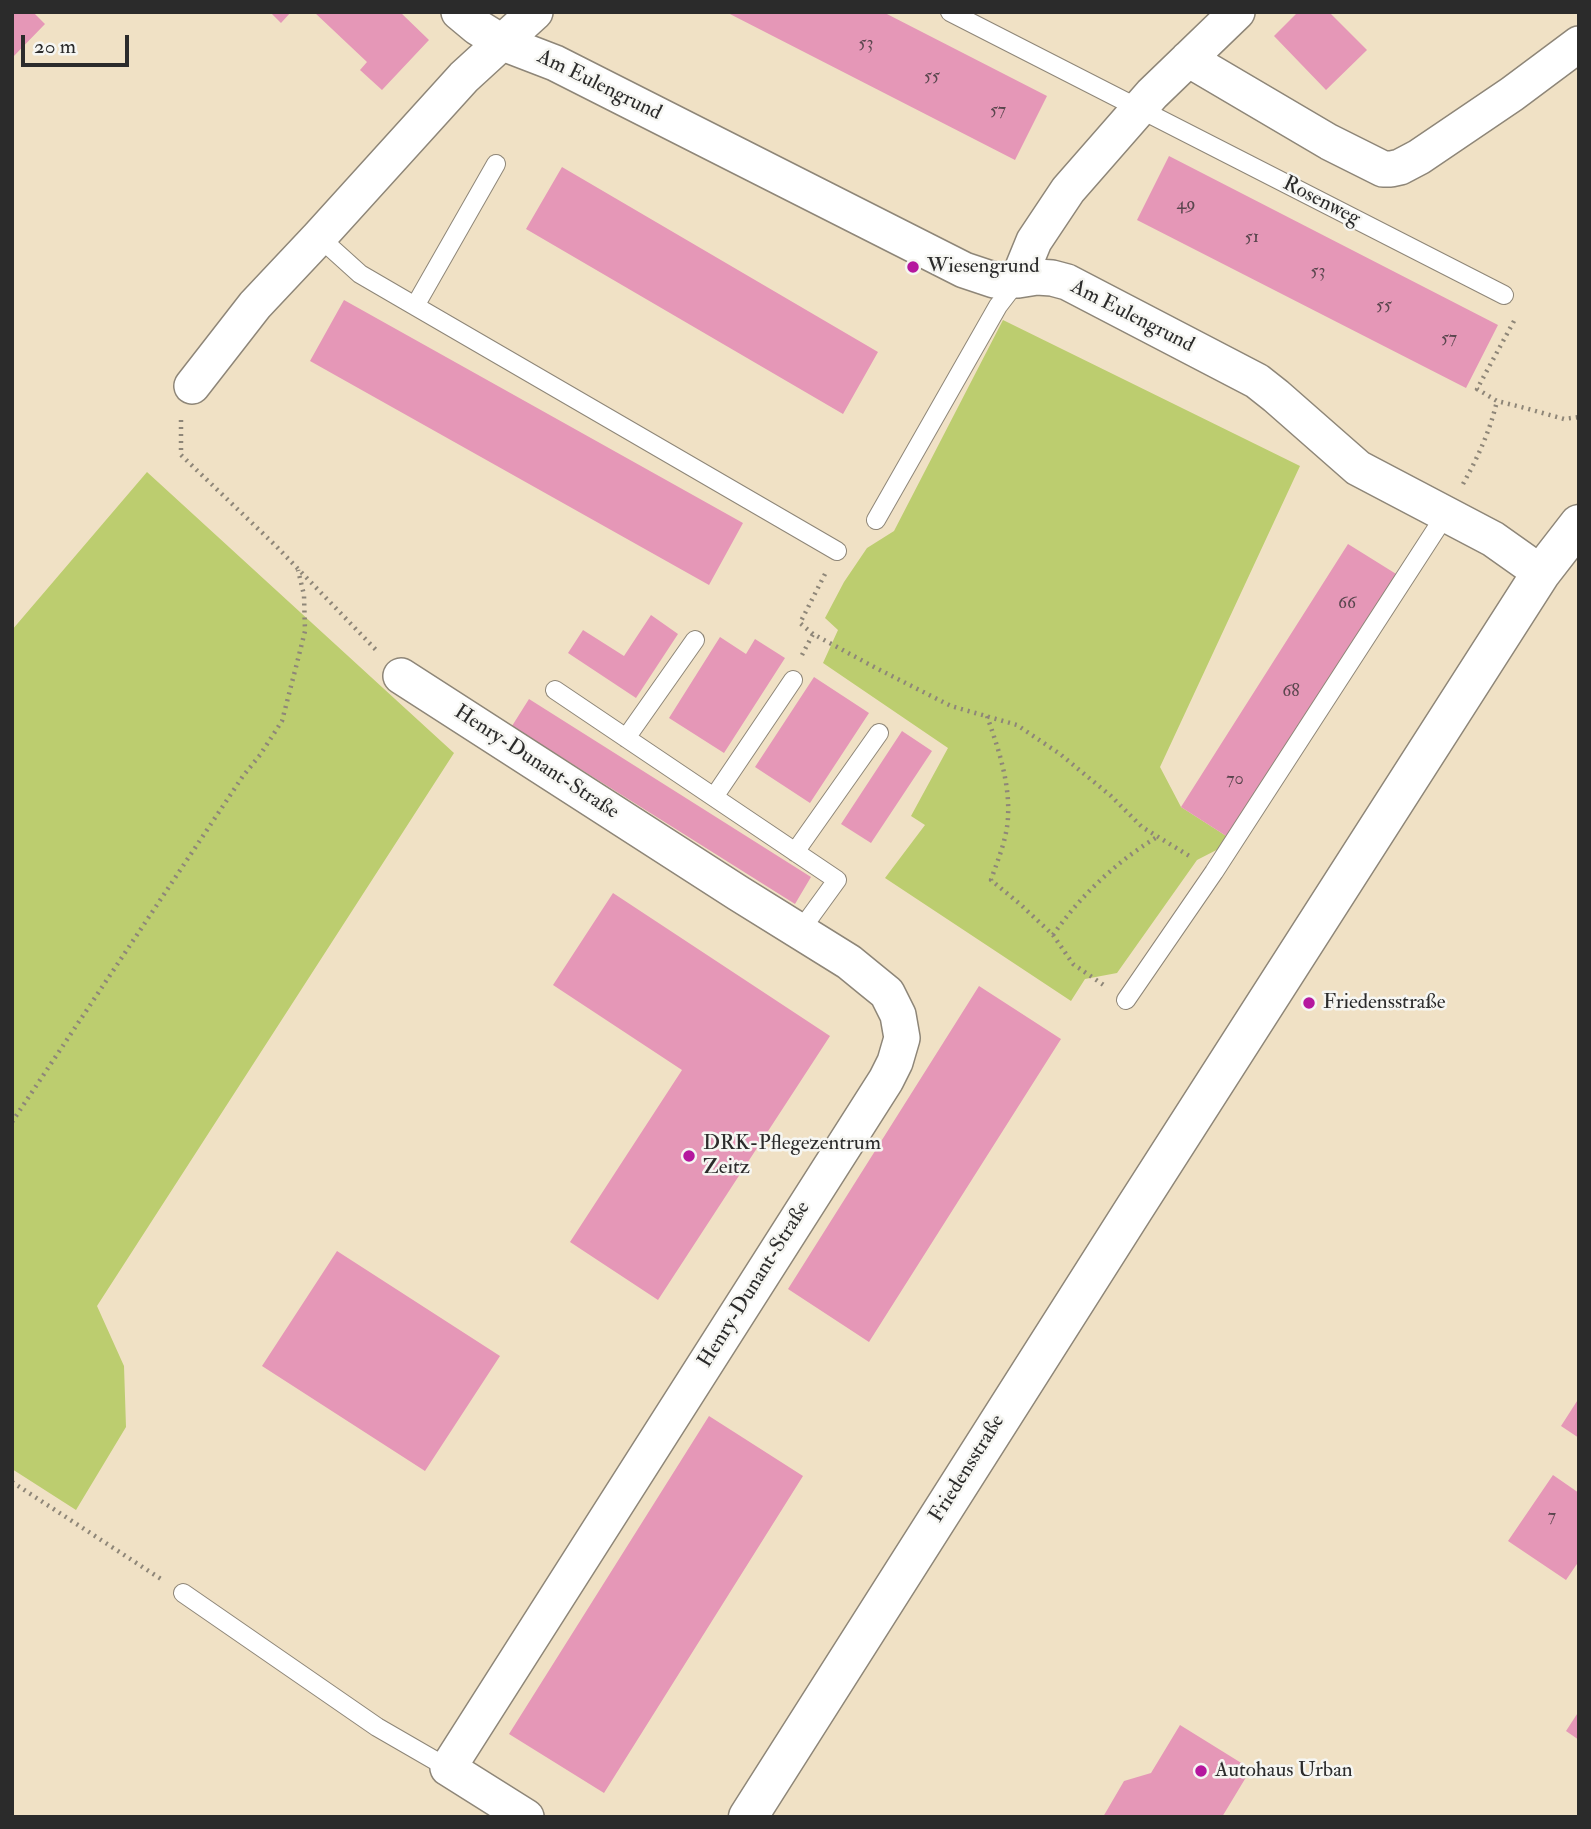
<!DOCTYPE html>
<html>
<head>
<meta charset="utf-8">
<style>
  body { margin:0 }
  #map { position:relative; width:1591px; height:1829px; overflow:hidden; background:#f0e1c5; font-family:"IM FELL Double Pica",serif }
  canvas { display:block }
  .frame { position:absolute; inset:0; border:14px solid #2b2b2b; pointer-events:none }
  .scale { position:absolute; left:21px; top:35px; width:108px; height:32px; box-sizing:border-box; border:4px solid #2b2b2b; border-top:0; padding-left:9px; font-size:21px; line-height:24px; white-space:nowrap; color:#2b2b2b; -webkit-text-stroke:5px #f6f6f2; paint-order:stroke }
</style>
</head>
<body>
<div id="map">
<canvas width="1591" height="1829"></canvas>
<div class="frame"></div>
<div class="scale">20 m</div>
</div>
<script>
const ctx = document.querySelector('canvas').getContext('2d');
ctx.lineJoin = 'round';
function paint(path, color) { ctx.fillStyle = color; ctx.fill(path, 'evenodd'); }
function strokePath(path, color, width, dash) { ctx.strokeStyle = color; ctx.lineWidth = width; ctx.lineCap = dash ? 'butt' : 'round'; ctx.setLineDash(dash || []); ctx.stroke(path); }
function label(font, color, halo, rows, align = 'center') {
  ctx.font = font + ' "IM FELL Double Pica",serif'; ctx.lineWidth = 5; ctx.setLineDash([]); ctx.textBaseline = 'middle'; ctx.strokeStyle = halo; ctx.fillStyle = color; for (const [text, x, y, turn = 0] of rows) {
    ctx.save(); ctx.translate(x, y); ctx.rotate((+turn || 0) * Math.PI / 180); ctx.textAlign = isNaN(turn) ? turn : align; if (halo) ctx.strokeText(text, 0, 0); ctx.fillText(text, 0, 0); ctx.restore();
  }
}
const green = new Path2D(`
  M1003,320L1300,466L1160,767L1181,807L1234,841L1197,860L1117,973L1085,979L1071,1001L885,878L925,825L911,816L948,748L823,663L838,630L825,618L844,582L867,548L894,531Z
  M147,472L454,753L97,1306L124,1366L126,1427L76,1510L12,1469V630Z`);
const building = new Path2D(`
  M12,12H33L45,24L12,58Z
  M270,12H291L281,23Z
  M314,12H400L429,40L382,90L360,70L367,62Z
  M726,12H883L1047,96L1015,160Z
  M1298,12H1329L1367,50L1326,90L1274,36Z
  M1169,156L1498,325L1466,388L1137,220Z
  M562,167L878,352L843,414L526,229Z
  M344,300L743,523L709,585L310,361Z
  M1348,544L1401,577L1234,841L1181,807Z
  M651,615L678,634L636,698L568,653L583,630L624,656Z
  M720,637L746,654L755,639L785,658L724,753L669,718Z
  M814,677L869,713L810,803L755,767Z
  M529,699L811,877L795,904L512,726Z
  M902,731L932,751L871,843L841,824Z
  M613,893L830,1036L658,1300L570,1242L682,1070L553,985Z
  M979,986L1061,1039L869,1342L788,1289Z
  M337,1251L500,1356L425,1471L262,1366Z
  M1579,1398V1438L1561,1426Z
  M709,1416L803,1476L604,1793L509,1734Z
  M1553,1475L1579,1493V1561L1566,1580L1508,1541Z
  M1579,1711V1740L1566,1731Z
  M1180,1725L1251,1769L1222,1817H1103L1124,1781L1151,1773Z`);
const path = new Path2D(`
  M1514,321L1477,389L1497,401L1525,408L1564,419L1579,417
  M181,420V455L276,546L378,652
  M1463,484C1478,457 1490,431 1497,401
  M825,574L800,623L813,634L876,668L951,706L1017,725L1060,754L1111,796L1142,827L1191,857
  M802,655L813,634
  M987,716C998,748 1010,782 1008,817C1007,839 998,859 991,880L1021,905L1053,935L1073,964L1105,986
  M1053,935C1081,895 1116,862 1157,837
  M12,1122L243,776L260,755L282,721L297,663L305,631L304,595L298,570
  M12,1482L161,1579`);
const service = new Path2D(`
  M950,12L1504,295
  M496,164L415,306L837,551
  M319,237L360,274L415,306
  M876,520L998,306L1018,280
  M555,690L837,880L800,931
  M626,738L695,640
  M714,797L793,680
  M795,852L879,733
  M1126,1000L1214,872L1446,514
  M183,1593L377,1727L448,1768`);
const minor = new Path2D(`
  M459,12L477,27L503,43L555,63L964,270L994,280H1018L1037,277L1052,278L1067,282L1257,381L1276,396L1358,468L1493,539L1541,573
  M1188,59L1329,142L1383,169H1391L1400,167L1419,157L1512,94L1579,44
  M1018,280L1034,241L1068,190L1152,94L1237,12
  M192,386L255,305L319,237L464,77L535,12
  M401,676L738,893L849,962L871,980L887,993L898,1015L902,1038L895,1062L886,1080L448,1768L526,1817`);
const tertiary = new Path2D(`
  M748,1817L1134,1209L1541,573L1579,524`);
const markers = [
  [913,267,7,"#b5179e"],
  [1309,1003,7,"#b5179e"],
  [689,1156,7,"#b5179e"],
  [1201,1771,7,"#b5179e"]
];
const numberNames = [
  ["53",866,44],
  ["55",932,77],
  ["57",998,111],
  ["49",1186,205],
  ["51",1252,238],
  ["53",1318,272],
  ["55",1384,306],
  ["57",1449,339],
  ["66",1347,604],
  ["68",1291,692],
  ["70",1235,780],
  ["7",1552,1517]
];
const streetNames = [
  ["Am Eulengrund",599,86,26],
  ["Rosenweg",1321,202,27],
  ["Am Eulengrund",1132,317,27],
  ["Henry-Dunant-Straße",536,763,33],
  ["Henry-Dunant-Straße",755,1285,-58],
  ["Friedensstraße",968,1469,-58]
];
const poiNames = [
  ["Wiesengrund",927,267],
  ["Friedensstraße",1323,1003],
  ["DRK-Pflegezentrum",703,1144],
  ["Zeitz",703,1168],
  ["Autohaus Urban",1215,1771]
];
paint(green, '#bccd6f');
paint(building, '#e597b7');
strokePath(service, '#8e8678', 20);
strokePath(minor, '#8e8678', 38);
strokePath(tertiary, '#8e8678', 41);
strokePath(path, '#8e8678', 4.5, [2, 5]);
strokePath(service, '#fff', 18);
strokePath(minor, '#fff', 35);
strokePath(tertiary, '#fff', 38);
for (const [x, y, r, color] of markers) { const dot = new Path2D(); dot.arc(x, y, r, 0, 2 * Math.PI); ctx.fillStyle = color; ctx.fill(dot); strokePath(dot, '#f6f6f2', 2.5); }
label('18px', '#5a464e', null, numberNames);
label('21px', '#2b2b2b', '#f6f6f2', streetNames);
label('21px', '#2b2b2b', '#f6f6f2', poiNames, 'left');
</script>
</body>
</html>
